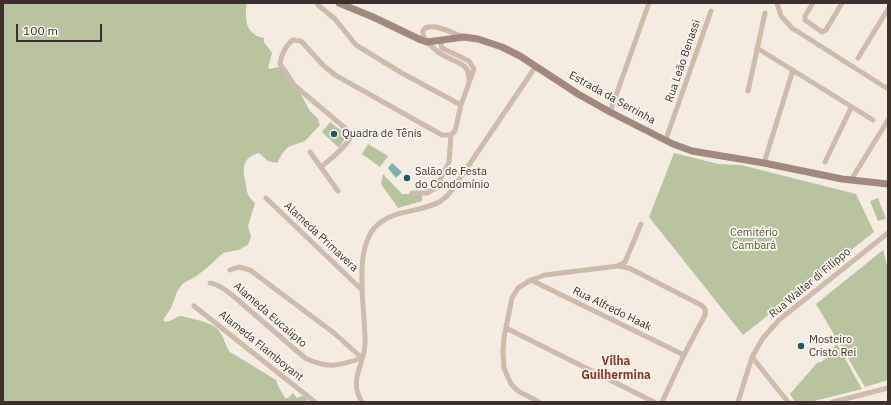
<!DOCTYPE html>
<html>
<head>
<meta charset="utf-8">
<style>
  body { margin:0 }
  #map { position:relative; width:891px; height:405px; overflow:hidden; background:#f4ebe1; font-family:"IBM Plex Sans",sans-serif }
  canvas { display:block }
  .frame { position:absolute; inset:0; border:4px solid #3b302b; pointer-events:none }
  .scale { position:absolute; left:16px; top:24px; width:86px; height:18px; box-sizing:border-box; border:2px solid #3b302b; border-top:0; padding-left:5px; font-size:12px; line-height:14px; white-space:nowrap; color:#3b302b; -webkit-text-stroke:3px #fbf5ee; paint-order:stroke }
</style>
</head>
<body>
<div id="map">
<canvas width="891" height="405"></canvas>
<div class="frame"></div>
<div class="scale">100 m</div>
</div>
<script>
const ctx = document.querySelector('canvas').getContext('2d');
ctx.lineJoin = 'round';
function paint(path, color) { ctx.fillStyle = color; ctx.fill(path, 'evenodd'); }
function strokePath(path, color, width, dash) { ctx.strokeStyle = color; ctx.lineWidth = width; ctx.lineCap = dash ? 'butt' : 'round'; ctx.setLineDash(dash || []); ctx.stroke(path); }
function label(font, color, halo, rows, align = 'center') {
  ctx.font = font + ' "IBM Plex Sans",sans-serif'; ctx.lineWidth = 3.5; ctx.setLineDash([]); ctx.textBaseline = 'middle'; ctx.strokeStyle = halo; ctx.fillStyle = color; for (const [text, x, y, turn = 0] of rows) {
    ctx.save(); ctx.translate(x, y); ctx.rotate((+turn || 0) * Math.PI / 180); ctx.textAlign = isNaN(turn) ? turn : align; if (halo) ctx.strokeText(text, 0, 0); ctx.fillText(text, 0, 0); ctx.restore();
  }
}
const green = new Path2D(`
  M3,3H247C244,19 246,35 264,38V42L272,53L268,68L270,69L278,67L287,69L310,111L318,119L320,125L305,141L288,147L282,154L277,163L268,161L259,153C244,157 242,166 245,180C247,191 246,195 255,203L248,226L251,237L248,245L238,250L223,253L208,267L195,277L182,284L177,292L171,308L163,320L165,322C173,321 175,316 182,316C194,320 212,321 220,332C224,338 225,345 230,352L276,380L278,386L285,398H288L293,393L297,398L301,396L307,397V402H3Z
  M330,122L347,135L339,148L322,132Z
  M368,144L388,156L380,167L362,154Z
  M674,153L718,164L741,165L856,194L874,232L743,335L649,217Z
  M383,174L402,194H422V201L398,208L381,184Z
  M878,198L886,219L878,221L870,201Z
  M883,250L888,269V380L865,387L816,304Z
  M837,344L862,389L810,402H795L790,394L817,363L821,362L830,355L829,352Z`);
const water = new Path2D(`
  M392,163L402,172L396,178L388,168Z`);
const street = new Path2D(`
  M777,3L781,16L792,28L888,89
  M813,3L805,16V20L822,32L826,30L842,3
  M318,5L335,19L356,45L400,72L461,105
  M462,36C452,33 438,25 428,27C414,31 432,47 437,51C445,58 456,60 464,66C469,70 469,76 469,81
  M757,48L873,120
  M858,58L888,9
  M748,91L765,13
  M610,112L649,3
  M666,139L711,11
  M310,152L338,191
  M825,162L851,108
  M764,163L793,70
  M321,167C330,159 351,144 351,133L294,85L280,64C281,55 286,45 293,40L301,41L323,65L335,75L442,135H451L455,131L461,105L474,69L469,61L442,48L441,45L443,40
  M851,180L888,120
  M412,193H427L434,189L439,182L449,162L451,135
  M266,198L362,290
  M618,266L629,268L701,305C705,308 706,310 705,315L684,355L662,402
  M531,280L684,355
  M210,283C219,284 225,290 232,295L305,358C328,369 338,366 362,358L334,333L250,270L239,267L230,270
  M194,306L315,402
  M506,328L654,402
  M752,357L788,402
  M362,402C348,380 364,366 365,344C366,310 350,243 381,222C399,209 423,212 441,201C445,198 449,194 452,190L536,66
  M539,402L518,391L511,384L504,368L503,352L504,337L512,298L518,288L531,280L545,275L618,266L625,262L641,224
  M738,402L752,357L763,338L779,320L888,233
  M833,402L888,388`);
const secondary = new Path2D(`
  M339,3L373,17L421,40L427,42L464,37L478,39L502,47L520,56L578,94L610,112L673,144L692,151L764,163L842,179L888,184`);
const markers = [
  [334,134,4,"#1f5a5e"],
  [407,178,4,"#1f5a5e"],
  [801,346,4,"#1f5a5e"]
];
const streetNames = [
  ["Rua Leão Benassi",683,61,-71],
  ["Estrada da Serrinha",612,98,29],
  ["Alameda Primavera",321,237,43],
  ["Rua Walter di Filippo",810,283,-40],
  ["Rua Alfredo Haak",612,309,26],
  ["Alameda Eucalipto",270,315,41],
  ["Alameda Flamboyant",261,346,39]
];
const poiNames = [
  ["Quadra de Tênis",342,134],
  ["Salão de Festa",415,172],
  ["do Condomínio",415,185],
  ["Mosteiro",809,340],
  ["Cristo Rei",809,353]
];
const parkNames = [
  ["Cemitério",754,233],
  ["Cambará",754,246]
];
const neighbourhoodNames = [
  ["Vilha",616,362],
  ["Guilhermina",616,376]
];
paint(green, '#b8c4a0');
paint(water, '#7fb0b2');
strokePath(street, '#cdbbac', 5);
strokePath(secondary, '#a18a7d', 7);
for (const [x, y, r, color] of markers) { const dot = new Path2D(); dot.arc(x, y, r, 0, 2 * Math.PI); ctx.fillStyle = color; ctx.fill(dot); strokePath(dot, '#fbf5ee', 1.5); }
label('11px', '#3b302b', '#fbf5ee', streetNames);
label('11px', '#3b302b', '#fbf5ee', poiNames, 'left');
label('11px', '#4a5a2e', '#fbf5ee', parkNames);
label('bold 12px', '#8c3b22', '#fbf5ee', neighbourhoodNames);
</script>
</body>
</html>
